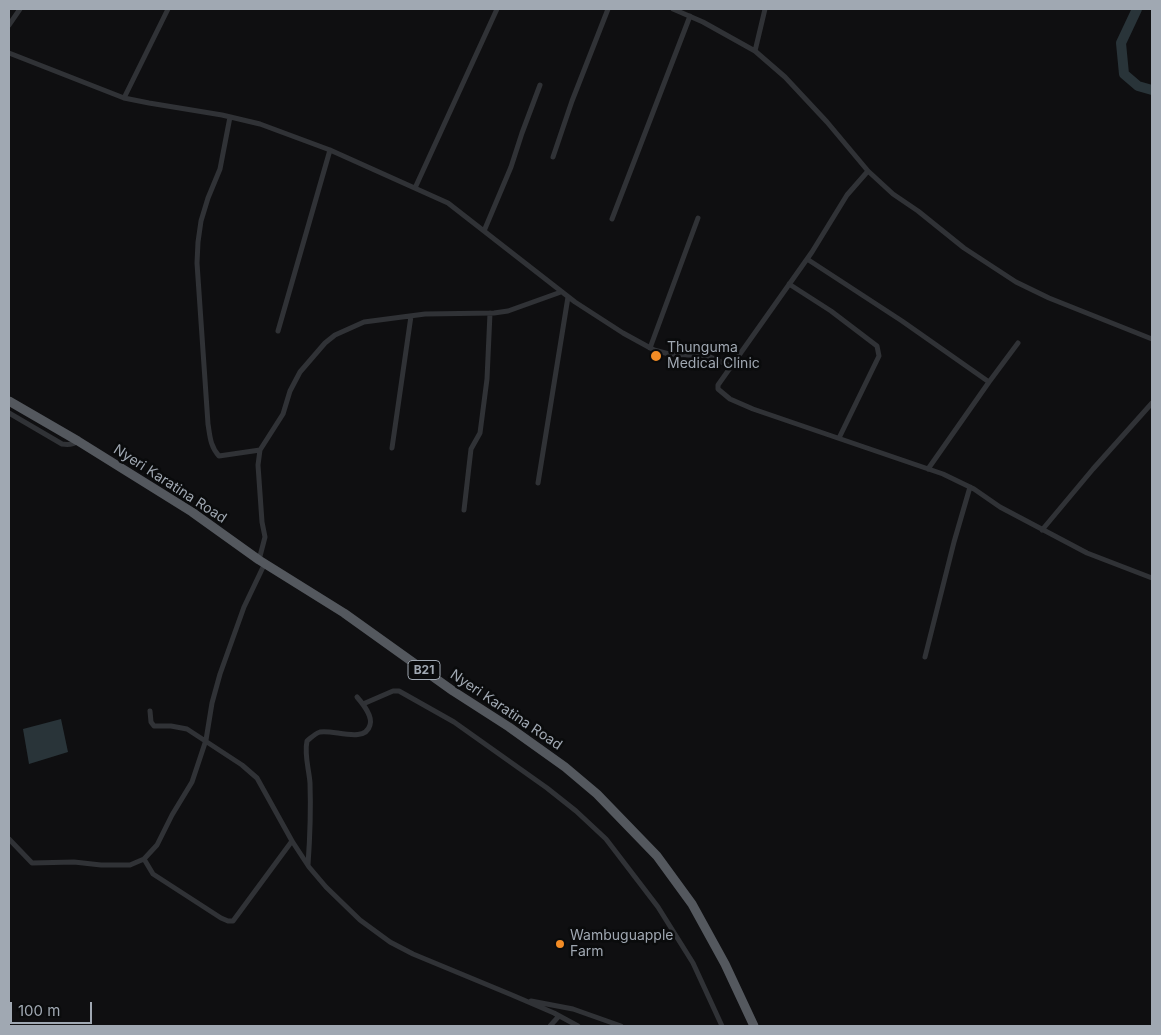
<!DOCTYPE html>
<html>
<head>
<meta charset="utf-8">
<style>
  body { margin:0 }
  #map { position:relative; width:1161px; height:1035px; overflow:hidden; background:#0f0f11; font-family:Inter,sans-serif }
  canvas { display:block }
  .frame { position:absolute; inset:0; border:10px solid #a0a8b2; pointer-events:none }
  .scale { position:absolute; left:10px; top:1002px; width:82px; height:22px; box-sizing:border-box; border:2px solid #a0a8b2; border-top:0; padding-left:6px; font-size:15px; line-height:18px; white-space:nowrap; color:#a0a8b2; -webkit-text-stroke:4px #0a0b0c; paint-order:stroke }
</style>
</head>
<body>
<div id="map">
<canvas width="1161" height="1035"></canvas>
<div class="frame"></div>
<div class="scale">100 m</div>
</div>
<script>
const ctx = document.querySelector('canvas').getContext('2d');
ctx.lineJoin = 'round';
function paint(path, color) { ctx.fillStyle = color; ctx.fill(path, 'evenodd'); }
function strokePath(path, color, width, dash) { ctx.strokeStyle = color; ctx.lineWidth = width; ctx.lineCap = dash ? 'butt' : 'round'; ctx.setLineDash(dash || []); ctx.stroke(path); }
function label(font, color, halo, rows, align = 'center') {
  ctx.font = font + ' Inter,sans-serif'; ctx.lineWidth = 5; ctx.setLineDash([]); ctx.textBaseline = 'middle'; ctx.strokeStyle = halo; ctx.fillStyle = color; for (const [text, x, y, turn = 0] of rows) {
    ctx.save(); ctx.translate(x, y); ctx.rotate((+turn || 0) * Math.PI / 180); ctx.textAlign = isNaN(turn) ? turn : align; if (halo) ctx.strokeText(text, 0, 0); ctx.fillText(text, 0, 0); ctx.restore();
  }
}
const water = new Path2D(`
  M61,719L68,752L29,764L23,729Z`);
const river = new Path2D(`
  M1137,9L1121,43L1124,74L1138,86L1152,90`);
const minor = new Path2D(`
  M673,9L703,22L755,51L785,77L827,122L868,171L893,194L918,211L964,248L1016,282L1049,298L1152,339
  M9,25L20,9
  M755,51L765,9
  M9,53L124,98L149,103L222,115L260,124L330,150L448,203L575,302L623,333L654,350L669,354L708,356L732,367
  M124,98L168,9
  M230,117L220,169L208,198L201,221L198,242L197,263L208,424C210,436 210,446 219,456L260,450
  M553,157L572,101L608,9
  M868,171L847,195L812,252L718,385V389L730,399L753,409L943,474L974,489L1000,507L1087,553L1152,578
  M415,188L497,9
  M612,219L690,16
  M484,231L511,167L522,133L540,85
  M807,259L902,321L989,382
  M789,284L831,311L877,346L879,356L839,438
  M278,331L330,150
  M650,348L698,218
  M9,413L62,444C68,445 73,445 78,441
  M392,448L411,316
  M928,469L989,382L1018,343
  M538,483L568,297
  M464,510L471,449L480,433L487,379L490,313
  M1042,530L1093,469L1152,403
  M259,560L265,537L262,522L258,465L260,450L283,414L290,391L300,372L325,343L335,335L364,322L425,314L494,313L508,311L561,292
  M925,657L954,542L970,487
  M363,704L393,691H399L454,722L547,788L576,811L606,839L658,907L693,963L722,1026
  M150,711L151,722L154,726H171L187,729L242,765L257,778L292,841L309,867L326,887L360,920L390,942L413,954L512,995L554,1013L578,1026
  M9,839L32,863L74,862L101,865H130L144,859L157,845L172,815L192,782L206,740L212,703L220,674L244,607L265,563
  M144,859L153,874L221,918L228,921H233L292,841
  M308,865C310,837 311,811 310,783C309,769 304,755 307,741C311,738 314,734 320,732C333,729 365,744 370,725C373,716 363,704 357,697
  M531,1001L573,1009L621,1026
  M550,1026L559,1016`);
const trunk = new Path2D(`
  M9,401L78,441L192,512L259,560L344,613L453,691L509,727L565,767L597,794L657,856L692,904L725,964L754,1026`);
const markers = [
  [656,356,6,"#f38c25"],
  [560,944,5,"#f38c25"]
];
const shields = [
  [424,670,32]
];
const shieldNames = [
  ["B21",424,670]
];
const poiNames = [
  ["Thunguma",667,348],
  ["Medical Clinic",667,364],
  ["Wambuguapple",570,936],
  ["Farm",570,952]
];
const streetNames = [
  ["Nyeri Karatina Road",170,484,33],
  ["Nyeri Karatina Road",506,710,34]
];
paint(water, '#293439');
strokePath(river, '#293439', 10);
strokePath(minor, '#303236', 5);
strokePath(trunk, '#54585e', 9);
for (const [x, y, r, color] of markers) { const dot = new Path2D(); dot.arc(x, y, r, 0, 2 * Math.PI); ctx.fillStyle = color; ctx.fill(dot); strokePath(dot, '#0a0b0c', 2); }
for (const [x, y, w] of shields) { const box = new Path2D(); box.roundRect(x - w / 2, y - 9.5, w, 19, 4); ctx.fillStyle = '#0a0b0c'; ctx.fill(box); strokePath(box, '#a0a8b2', 1); }
label('bold 12px', '#a0a8b2', null, shieldNames);
label('14px', '#a0a8b2', '#0a0b0c', poiNames, 'left');
label('14px', '#a0a8b2', '#0a0b0c', streetNames);
</script>
</body>
</html>
